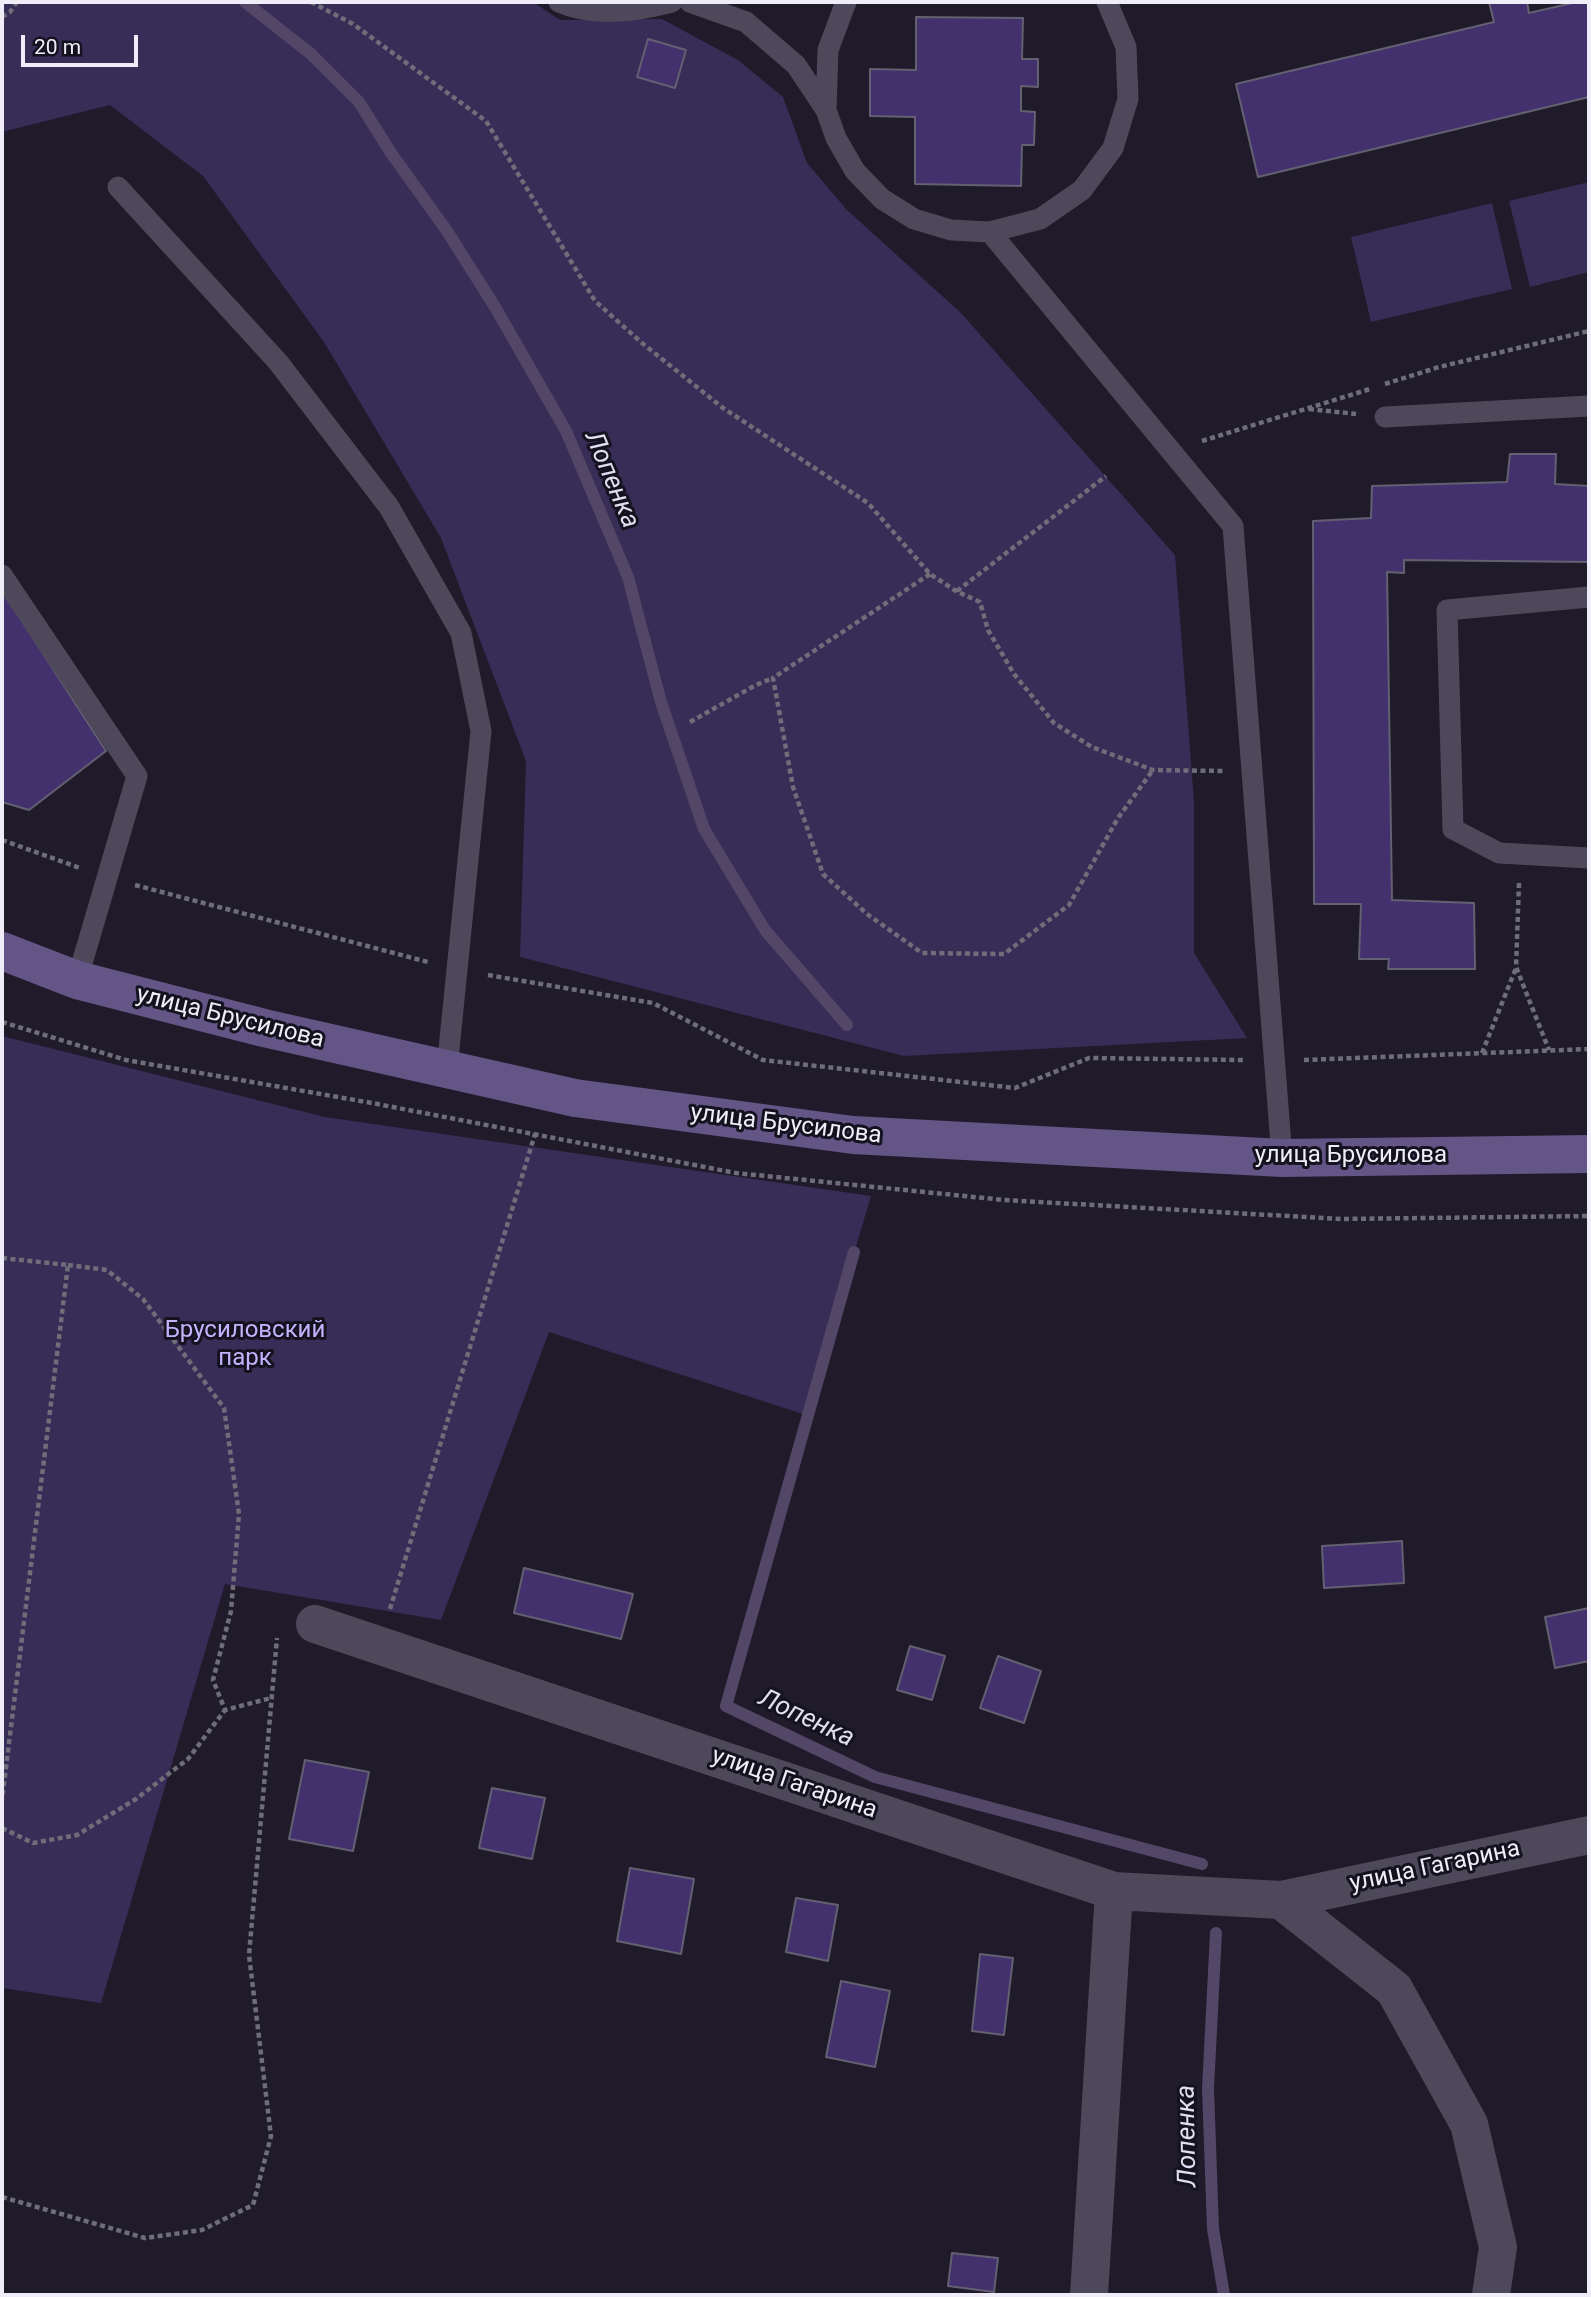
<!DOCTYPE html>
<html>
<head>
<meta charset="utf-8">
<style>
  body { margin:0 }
  #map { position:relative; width:1591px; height:2297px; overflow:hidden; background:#1f1b2a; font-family:Roboto,sans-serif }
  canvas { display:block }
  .frame { position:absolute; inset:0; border:4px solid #efedf8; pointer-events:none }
  .scale { position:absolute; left:21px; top:35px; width:117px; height:32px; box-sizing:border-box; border:4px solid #efedf8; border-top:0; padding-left:9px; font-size:21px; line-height:24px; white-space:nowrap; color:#efedf8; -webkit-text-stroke:5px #151220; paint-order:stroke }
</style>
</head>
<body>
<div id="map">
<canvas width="1591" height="2297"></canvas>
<div class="frame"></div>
<div class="scale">20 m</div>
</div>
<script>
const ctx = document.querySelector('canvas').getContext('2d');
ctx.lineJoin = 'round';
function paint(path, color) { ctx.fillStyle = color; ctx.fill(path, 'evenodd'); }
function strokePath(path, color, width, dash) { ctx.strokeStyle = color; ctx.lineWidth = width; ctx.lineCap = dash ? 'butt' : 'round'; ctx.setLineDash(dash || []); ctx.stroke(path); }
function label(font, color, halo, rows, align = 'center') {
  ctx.font = font + ' Roboto,sans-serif'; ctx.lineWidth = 6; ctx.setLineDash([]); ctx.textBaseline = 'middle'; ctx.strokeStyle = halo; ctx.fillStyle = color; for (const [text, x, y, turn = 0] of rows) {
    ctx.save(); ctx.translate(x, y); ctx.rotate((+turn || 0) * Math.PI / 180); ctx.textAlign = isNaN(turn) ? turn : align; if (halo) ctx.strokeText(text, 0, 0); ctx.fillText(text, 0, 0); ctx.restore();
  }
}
const green = new Path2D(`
  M2,2H533L560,20L662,19L738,60L783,97L807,163L847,210L961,313L1175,555L1194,801V953L1247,1038L904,1056L520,957L526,761L441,538L324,342L203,176L110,105L2,132Z
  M1589,182V272L1530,287L1509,201Z
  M1492,203L1512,289L1371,322L1351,237Z
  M2,1036L325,1117L871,1196L806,1415L549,1332L441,1620L225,1584L101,2003L2,1988Z`);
const stream = new Path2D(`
  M245,2L311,54L359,102L391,153L447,231L495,307L566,431L628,577L661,702L704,829L765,930L847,1025
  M854,1252L726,1706L875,1777L1202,1864
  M1216,1933L1208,2088L1213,2229L1224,2295`);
const building = new Path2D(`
  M1489,2H1527L1529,13L1577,2H1589V97L1258,177L1236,84L1494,22Z
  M916,17L1023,18L1022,59H1038V87L1021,86V111L1035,112L1034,145H1022L1021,186L915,184V117L870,116V69L916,70Z
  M648,39L686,50L675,88L637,77Z
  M1510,454H1556L1555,484L1589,486V562L1404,560V573L1387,572L1392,900L1474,903L1475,969H1388L1389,959H1359L1361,904H1314L1313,521L1371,518L1372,486L1507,482Z
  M2,590L106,751L29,810L2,802Z
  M1402,1541L1404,1583L1324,1588L1322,1546Z
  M524,1568L633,1594L621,1639L514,1613Z
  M1589,1608V1661L1555,1668L1545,1617Z
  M910,1646L945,1656L932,1700L897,1690Z
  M998,1656L1041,1671L1024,1723L980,1708Z
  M305,1760L369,1772L353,1851L289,1839Z
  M492,1788L545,1798L532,1859L479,1848Z
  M630,1868L694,1879L681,1954L617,1941Z
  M796,1898L838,1905L828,1961L786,1952Z
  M980,1954L1013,1958L1004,2035L972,2031Z
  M841,1981L890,1991L875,2067L826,2057Z
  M952,2253L998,2258L994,2292L948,2286Z`);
const path = new Path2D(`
  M311,2L353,24L486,121L595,301L642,343L723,408L868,503L930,574L956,591L980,602L988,630L1014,674L1054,723L1092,747L1153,770L1223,771
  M2,17L10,12L17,2
  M1385,384L1439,367L1589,331
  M1309,409L1356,414
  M1202,441L1370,389
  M930,574L773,678L793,787L823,874L867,914L922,953L1004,954L1069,905L1118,818L1153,770
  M957,591L1106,476
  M690,722L756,685L773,678
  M2,840L80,868
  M1519,883L1516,967L1549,1050
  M135,885L428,962
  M488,975L653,1003L763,1060L1015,1088L1089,1058L1243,1060
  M2,1022L126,1060L372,1103L736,1173L1004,1200L1341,1219L1589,1216
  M1482,1053L1516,968
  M1304,1060L1589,1049
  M2,1258L68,1265L2,1800
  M68,1265L107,1270L143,1299L224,1408L239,1514L231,1611L213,1680L225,1710L271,1698
  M390,1609L535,1134
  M2,1828L33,1843L77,1835L136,1799L188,1759L225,1710
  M2,2197L145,2238L202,2230L253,2205L271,2136L249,1955L277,1638`);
const lane = new Path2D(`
  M559,2C594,18 637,11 672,2
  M690,2L746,22L796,65L826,110
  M846,2L828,50L826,110L836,138L855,171L882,199L914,219L951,230L990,232L1040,219L1082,190L1113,148L1128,99L1126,47L1107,2
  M118,187L278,362L389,507L461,633L481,731L447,1069
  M990,232L1233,526L1282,1158
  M1385,417L1589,406
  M2,575L137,776L77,980
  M1589,597L1447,610L1453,829L1499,853L1589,858`);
const street = new Path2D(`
  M315,1624L1114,1891L1281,1900L1589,1835
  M1281,1900L1394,1989L1469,2124L1498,2247L1491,2295
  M1089,2295L1114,1891`);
const secondary = new Path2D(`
  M2,951L77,980L264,1028L575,1098L853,1135L1282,1158L1589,1154`);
const streetNames = [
  ["улица Брусилова",230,1018,14],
  ["улица Брусилова",786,1125,7],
  ["улица Брусилова",1351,1156],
  ["улица Гагарина",794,1784,19],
  ["улица Гагарина",1435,1867,-12]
];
const parkNames = [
  ["Брусиловский",245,1331],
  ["парк",245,1359]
];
const waterNames = [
  ["Лопенка",611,480,67],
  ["Лопенка",806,1719,25],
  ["Лопенка",1188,2136,-91]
];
paint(green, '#382d57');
strokePath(stream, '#524766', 12);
paint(building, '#43316d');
strokePath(building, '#636071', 2);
strokePath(path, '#706d7a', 4.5, [5, 3.5]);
strokePath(lane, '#4d495a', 21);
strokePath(street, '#4d495a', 38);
strokePath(secondary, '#635585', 38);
label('24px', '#efedf8', '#151220', streetNames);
label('24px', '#c3b2fc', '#151220', parkNames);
label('italic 26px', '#e1def1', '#151220', waterNames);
</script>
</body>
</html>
